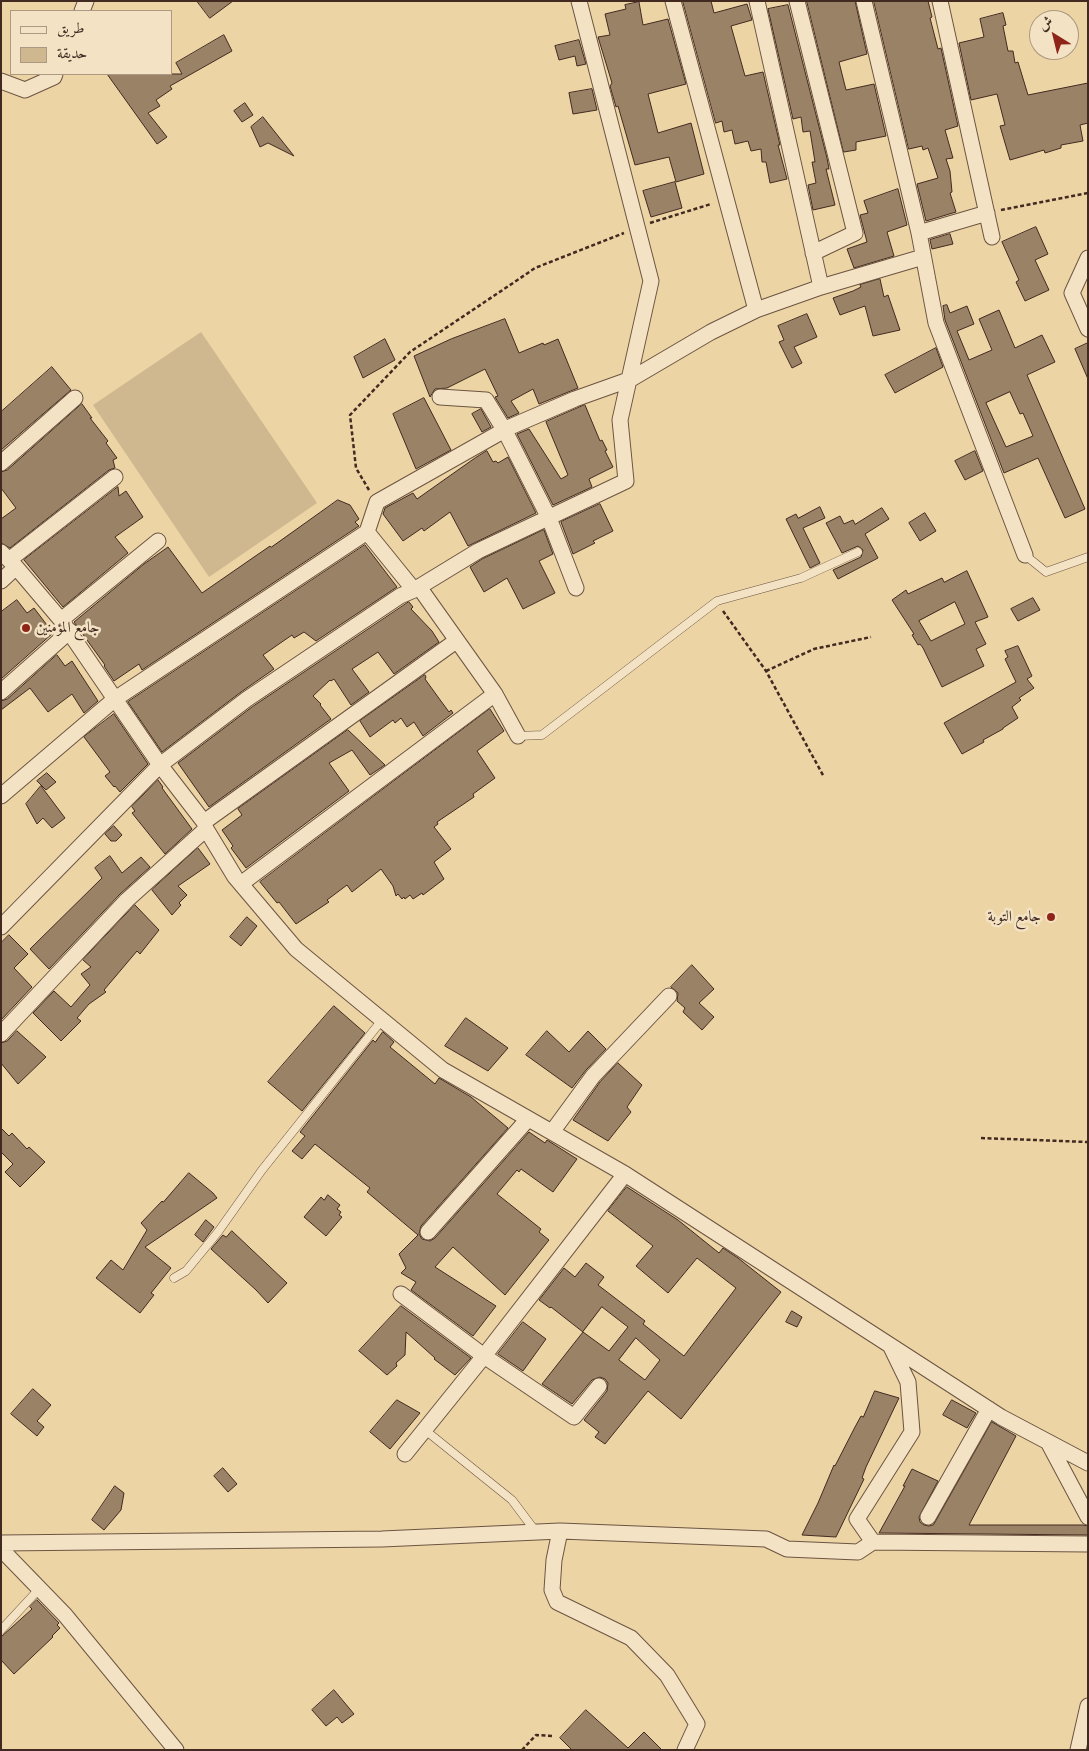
<!DOCTYPE html>
<html>
<head>
<meta charset="utf-8">
<style>
  body { margin:0 }
  #map { position:relative; width:1089px; height:1751px; overflow:hidden; background:#ecd4a5; font-family:"IM FELL French Canon",Amiri,serif }
  canvas { display:block }
  .frame { position:absolute; inset:0; border:2px solid #422a21; pointer-events:none }
  .legend { position:absolute; left:10px; top:10px; width:162px; height:65px; box-sizing:border-box; background:#f3e3c4; border:1px solid #ac9983; margin:0; padding:6px 9px; list-style:none; font-size:15px; color:#422a21 }
  .legend li { display:flex; align-items:center; gap:10px; height:25px }
  .legend b { width:25px; border:1px solid #ac9983 }
  .north { position:absolute; left:1029px; top:10px; width:50px; height:50px; box-sizing:border-box; background:#f3e3c4; border:1px solid #ac9983; border-radius:50%; rotate:324deg; font-size:14px; font-weight:700; line-height:20px; text-align:center; color:#422a21 }
  .north::after { content:''; display:block; margin:auto; width:18px; height:22px; background:#8f2418; clip-path:polygon(50% 0,100% 100%,50% 72%,0 100%) }
</style>
</head>
<body>
<div id="map">
<canvas width="1089" height="1751"></canvas>
<div class="frame"></div>
<ul class="legend">
<li><b style="height:6px;background:#f3e3c4"></b>طريق</li>
<li><b style="height:14px;background:#cfb78f"></b>حديقة</li>
</ul>
<div class="north">ش</div>
</div>
<script>
const ctx = document.querySelector('canvas').getContext('2d');
ctx.lineJoin = 'round';
function paint(path, color) { ctx.fillStyle = color; ctx.fill(path, 'evenodd'); }
function strokePath(path, color, width, dash) { ctx.strokeStyle = color; ctx.lineWidth = width; ctx.lineCap = dash ? 'butt' : 'round'; ctx.setLineDash(dash || []); ctx.stroke(path); }
function label(font, color, halo, rows, align = 'center') {
  ctx.font = font + ' "IM FELL French Canon",Amiri,serif'; ctx.lineWidth = 5; ctx.setLineDash([]); ctx.textBaseline = 'middle'; ctx.strokeStyle = halo; ctx.fillStyle = color; for (const [text, x, y, turn = 0] of rows) {
    ctx.save(); ctx.translate(x, y); ctx.rotate((+turn || 0) * Math.PI / 180); ctx.textAlign = isNaN(turn) ? turn : align; if (halo) ctx.strokeText(text, 0, 0); ctx.fillText(text, 0, 0); ctx.restore();
  }
}
const green = new Path2D(`
  M201,332L317,503L209,577L93,405Z`);
const building = new Path2D(`
  M197,1H233L210,18Z
  M683,1H711L714,13L747,4L752,20L731,26L745,76L763,72L780,145H778L787,179L770,183L766,162H762L761,149L751,151L748,141L735,144L732,130L724,132L722,121L716,123Z
  M807,1H855L867,54L839,62L846,90L874,84L886,136L856,142V150L844,152Z
  M874,1H928L932,17L930,18L938,49L941,48L958,126L945,130L953,158L946,159L950,171L952,192L950,193L956,212L926,221L917,184L938,178L928,148L923,150L922,146L909,149Z
  M639,2L643,25L668,19L686,84L648,94L658,133L691,123L704,174L676,182L669,157L635,165L618,106L616,107L610,86L612,83L598,37L610,35L605,14L626,9L625,5Z
  M788,5L827,158L829,169H826L835,205L813,210L808,185L816,183L812,162H815L810,131L803,132L801,117L793,119L768,9Z
  M1003,13L1006,25L1003,26L1008,51H1013L1015,63L1018,62L1028,95L1088,83V123L1080,125L1083,141L1061,145V148L1045,153L1044,150L1010,160L1000,126L1005,125L997,94L971,100L959,43L984,37L980,19Z
  M224,35L232,51L170,86L172,89L156,100L160,106L148,113L167,137L157,144L107,74H182L176,63Z
  M579,40L586,64L577,66L575,56L559,60L555,46Z
  M592,89L597,110L573,114L569,93Z
  M245,103L253,115L242,122L234,111Z
  M263,117L294,156L268,143L260,147L251,127Z
  M675,182L682,208L651,217L643,191Z
  M898,189L907,225L887,232L894,256L854,268L847,249L867,242L860,215L868,213L864,201Z
  M1036,227L1048,254L1035,260L1049,290L1025,301L1016,282L1019,280L1002,242Z
  M950,234L953,244L932,249L930,240Z
  M880,279L884,297L888,295L900,330L873,336L865,306L840,315L833,298L853,291L861,287L860,285Z
  M947,305L950,313L967,306L974,324L957,331L969,360L992,350L979,319L999,310L1015,348L1042,335L1055,362L1027,375L1085,509L1065,518L1038,458L1004,473L945,320L943,306ZM1010,392L1020,414L1023,413L1033,436L1006,447L986,403Z
  M807,314L817,337L794,347L802,363L792,368L779,342L784,340L778,326Z
  M505,319L519,353L543,343L544,345L558,339L578,388L539,404L533,389L511,401L519,413L508,418L495,397L498,396L485,369L447,388L435,389L430,397L414,356L451,339Z
  M385,339L395,360L363,378L354,357Z
  M1088,343V379L1075,349Z
  M936,348L943,367L895,393L885,375Z
  M52,367L71,390L1,450V412Z
  M424,398L451,450L416,469L393,414Z
  M82,404L92,418H90L108,441L106,443L117,458L113,460L115,468L109,470L10,548L1,543V519L16,508L1,488V472L7,470Z
  M585,405L600,441L602,440L607,450L605,451L613,467L589,479L592,487L553,505L517,434L529,429L561,479L568,475L546,422Z
  M481,409L491,427L482,432L472,414Z
  M487,451L493,462L496,461L498,463L508,457L536,513L468,546L450,512L424,531L422,528L403,541L383,514L385,508L413,493L417,499L475,458Z
  M975,451L983,471L965,480L955,461Z
  M118,487L119,496L126,491L143,517L115,537L128,553L63,607L24,560Z
  M338,500L350,505L359,519L355,522L359,526L142,670L139,664L114,681L104,666L105,665L74,622L144,564L168,547L202,593L270,546L271,547Z
  M600,504L613,531L593,541L595,543L573,554L561,522Z
  M820,507L825,518L803,528L820,563L810,568L786,519L796,514L798,518Z
  M882,508L889,519L865,534L878,558L838,579L833,570L861,557L863,550L858,546L842,553L826,523L840,516L844,524L853,520L855,524Z
  M925,513L936,531L920,541L909,523Z
  M544,530L553,554L539,561L555,593L523,609L507,578L484,592L470,567L482,559Z
  M365,545L397,587L316,641L304,632L294,638L292,635L263,655L274,669L241,692L162,752L128,702Z
  M967,571L988,617L975,622L986,644L976,649L984,666L942,687L923,648L920,644L918,645L912,635L914,634L892,600L906,590L908,594L942,578L944,582ZM955,602L965,624L931,641L919,621Z
  M1033,598L1040,610L1018,621L1011,609Z
  M17,600L27,613L34,608L53,633L1,679V612Z
  M409,602L413,607L411,609L432,631L439,642L394,674L378,652L352,669L369,692L351,705L334,679L331,681L330,680L313,696L321,704L320,705L331,719L209,807L178,763L252,707Z
  M1018,646L1032,676L1027,679L1034,688L1019,698L1021,700L1012,707L1018,718L1003,728V729L983,740L984,742L962,754L944,723L1016,682L1005,659L1008,657L1005,651Z
  M57,655L65,666L72,661L98,701L84,713L72,694L48,712L30,688L1,710V701L7,699Z
  M425,675L426,677L425,679L438,697L449,712L451,710L453,713L423,736L414,722L407,727L401,718L395,723L393,720L370,737L360,721Z
  M490,709L504,731L477,751L495,778L473,794L474,797L437,822L438,824L434,827L451,849L434,862L444,879L423,895L422,893L413,899L410,895L405,899L404,897L402,899L398,894L396,896L393,886L381,869L352,892L347,885L327,900L329,902L296,924L279,902L277,903L260,882Z
  M114,714L148,764L120,792L115,786L114,787L105,776L110,772L84,737Z
  M348,730L385,765L370,775L352,750L329,763L349,791L246,868L231,848L233,846L222,830L242,815L238,809Z
  M47,773L56,782L46,790L37,781Z
  M158,780L163,787L162,788L192,829L165,854L132,813L135,811L132,807Z
  M41,786L65,818L52,828L43,818L37,824L26,804Z
  M114,826L122,835L116,841H111L105,834Z
  M198,848L210,864L178,886L187,895L179,903L181,905L172,915L152,890Z
  M110,856L122,873L141,857L150,867L120,894L49,969L30,949L102,878L95,868Z
  M135,905L159,930L140,954L137,951L104,990L106,992L89,1004L77,1018L81,1021L61,1041L33,1013L54,991L71,1007L90,985L81,974L91,967L83,960Z
  M247,917L257,926L241,946L230,937Z
  M9,935L28,954L14,968L32,987L1,1020V943Z
  M692,965L714,989L699,1003L714,1017L702,1030L683,1012L685,1008L677,1001L678,993L671,987Z
  M334,1006L365,1033L302,1111L268,1082Z
  M466,1018L508,1048L488,1071L445,1046Z
  M17,1031L46,1057L18,1084L1,1063V1043L7,1041Z
  M547,1031L569,1052L588,1031L606,1049L586,1070L572,1088L526,1055Z
  M383,1032L394,1042L390,1047L435,1084L439,1078L471,1097L508,1128L421,1226L419,1234L422,1239L430,1241L435,1238L529,1132L545,1143L547,1140L577,1159L553,1192L521,1169L519,1172L517,1170L497,1194L541,1229L539,1232L549,1240L505,1295L453,1247L435,1267L496,1306L473,1336L411,1290L416,1282L401,1273L406,1268L399,1254L418,1235L367,1192L370,1188L315,1144L302,1159L292,1151L305,1136L300,1132L373,1040L375,1042Z
  M618,1063L642,1085L627,1107L631,1112L608,1141L573,1120L600,1082Z
  M1,1128L9,1136L12,1133L27,1149L29,1147L45,1162L20,1187L5,1172L13,1164L1,1152Z
  M189,1173L213,1193L217,1198L145,1247L171,1268L151,1293L154,1295L140,1313L96,1278L111,1260L123,1270L147,1230L141,1223L162,1201L163,1202Z
  M627,1187L678,1220L719,1253L723,1248L738,1258L781,1292L681,1419L648,1391L605,1444L595,1437L599,1432L584,1420L607,1391L608,1383L605,1379L600,1377L592,1380L572,1404L542,1384L583,1332L551,1307L550,1308L539,1300L564,1268L575,1277L586,1263L604,1277L598,1285L645,1321L643,1324L684,1356L736,1288L697,1258L668,1293L636,1266L653,1246L608,1211ZM602,1307L628,1327L609,1351L583,1332ZM636,1338L660,1360L645,1380L619,1360Z
  M328,1195L340,1205L337,1209L341,1212L339,1215L342,1217L326,1236L304,1217L321,1197L324,1200Z
  M206,1220L214,1227L203,1242L195,1235Z
  M232,1231L287,1283L268,1303L256,1290L211,1249L223,1235L226,1237Z
  M401,1306L471,1358L455,1375L434,1359L435,1358L406,1332L405,1355L396,1363L397,1366L387,1375L359,1351Z
  M792,1311L802,1317L797,1327L786,1322Z
  M523,1322L546,1339L523,1371L498,1354Z
  M33,1389L51,1405L37,1421L44,1427L37,1436L11,1414Z
  M875,1391L899,1398L866,1467L862,1478L864,1479L836,1537L802,1535L818,1503L834,1465L835,1466L855,1427L861,1416L863,1417Z
  M397,1400L420,1413L390,1449L370,1432Z
  M952,1400L976,1413L967,1428L943,1415Z
  M992,1422L1016,1436L969,1525H1083L1088,1526V1535L879,1533L905,1486H903L912,1469L938,1481L919,1517L920,1522L924,1525L929,1526L933,1525Z
  M223,1468L237,1484L228,1492L214,1476Z
  M115,1486L124,1493L121,1510L104,1530L92,1520Z
  M37,1600L59,1623L57,1625L60,1628L52,1636L53,1637L14,1674L1,1660V1637L32,1609L30,1607Z
  M334,1690L354,1714L342,1723L337,1717L326,1726L312,1710Z
  M586,1710L628,1748L644,1732L662,1750H572L560,1738Z`);
const path = new Path2D(`
  M1001,210L1088,193
  M650,223L711,204
  M369,490L356,468L350,415L410,352L516,281L535,268L624,233
  M723,611L766,671L824,777
  M766,671L814,649L871,637
  M981,1138L1088,1142
  M522,1750L536,1735L552,1736`);
const lane = new Path2D(`
  M1025,555L1046,572L1088,557
  M518,736L542,735L717,601L801,578L858,552
  M174,1278L186,1271L218,1232L262,1170L382,1020
  M425,1430L512,1500L536,1532
  M1,1630L40,1588`);
const street = new Path2D(`
  M673,1L756,310
  M757,1L821,287
  M797,1L855,233L813,253
  M864,1L919,233L936,323L1025,555
  M940,1L992,237
  M82,11L86,1
  M1,81L25,90L54,77L55,74
  M919,233L987,213
  M1088,258L1072,293L1088,329
  M440,397L486,400L505,431L549,518L576,588
  M1,463L75,398
  M1,552L16,567L61,620L160,765L204,822L206,829L235,877L296,949L443,1070L625,1174L1001,1417L1088,1463
  M9,560L115,477
  M1,581L16,567
  M419,587L495,694L518,736
  M414,590L478,551L626,481L620,420L651,281L579,1
  M61,620L158,541
  M1,692L70,631
  M1,796L115,699L367,532L377,502L510,427L575,399L631,379L711,332L756,310L821,287L923,257
  M204,822L456,641
  M242,883L495,694
  M1,927L160,765L247,699L400,596L414,590L367,532
  M1,1034L127,900L206,829
  M552,1132L593,1076L669,996
  M428,1232L528,1119
  M401,1294L484,1356L574,1417L599,1386
  M1048,1442L1088,1517
  M405,1454L484,1356L625,1174
  M928,1517L989,1409
  M560,1531L554,1560L552,1590L557,1602L631,1638L667,1675L697,1724L685,1750
  M873,1542L857,1519L912,1432L908,1382L890,1345
  M1,1543L382,1539L560,1531L766,1539L787,1549L858,1552L873,1542L1088,1544
  M1,1549L65,1615L176,1750
  M1078,1750L1088,1706`);
const markers = [
  [26,628,5,"#8f2418"],
  [1051,917,5,"#8f2418"]
];
const poiNames = [
  ["جامع المؤمنين",36,628],
  ["جامع التوبة",1041,917,"right"]
];
paint(green, '#cfb78f');
paint(building, '#9a8266');
strokePath(building, '#422a21', 1);
strokePath(lane, '#6c5442', 9);
strokePath(street, '#6c5442', 17);
strokePath(path, '#422a21', 2.5, [4, 2.5]);
strokePath(lane, '#f3e3c4', 8);
strokePath(street, '#f3e3c4', 15);
for (const [x, y, r, color] of markers) { const dot = new Path2D(); dot.arc(x, y, r, 0, 2 * Math.PI); ctx.fillStyle = color; ctx.fill(dot); strokePath(dot, '#f3e3c4', 2); }
label('15px', '#422a21', '#f3e3c4', poiNames, 'left');
</script>
</body>
</html>
